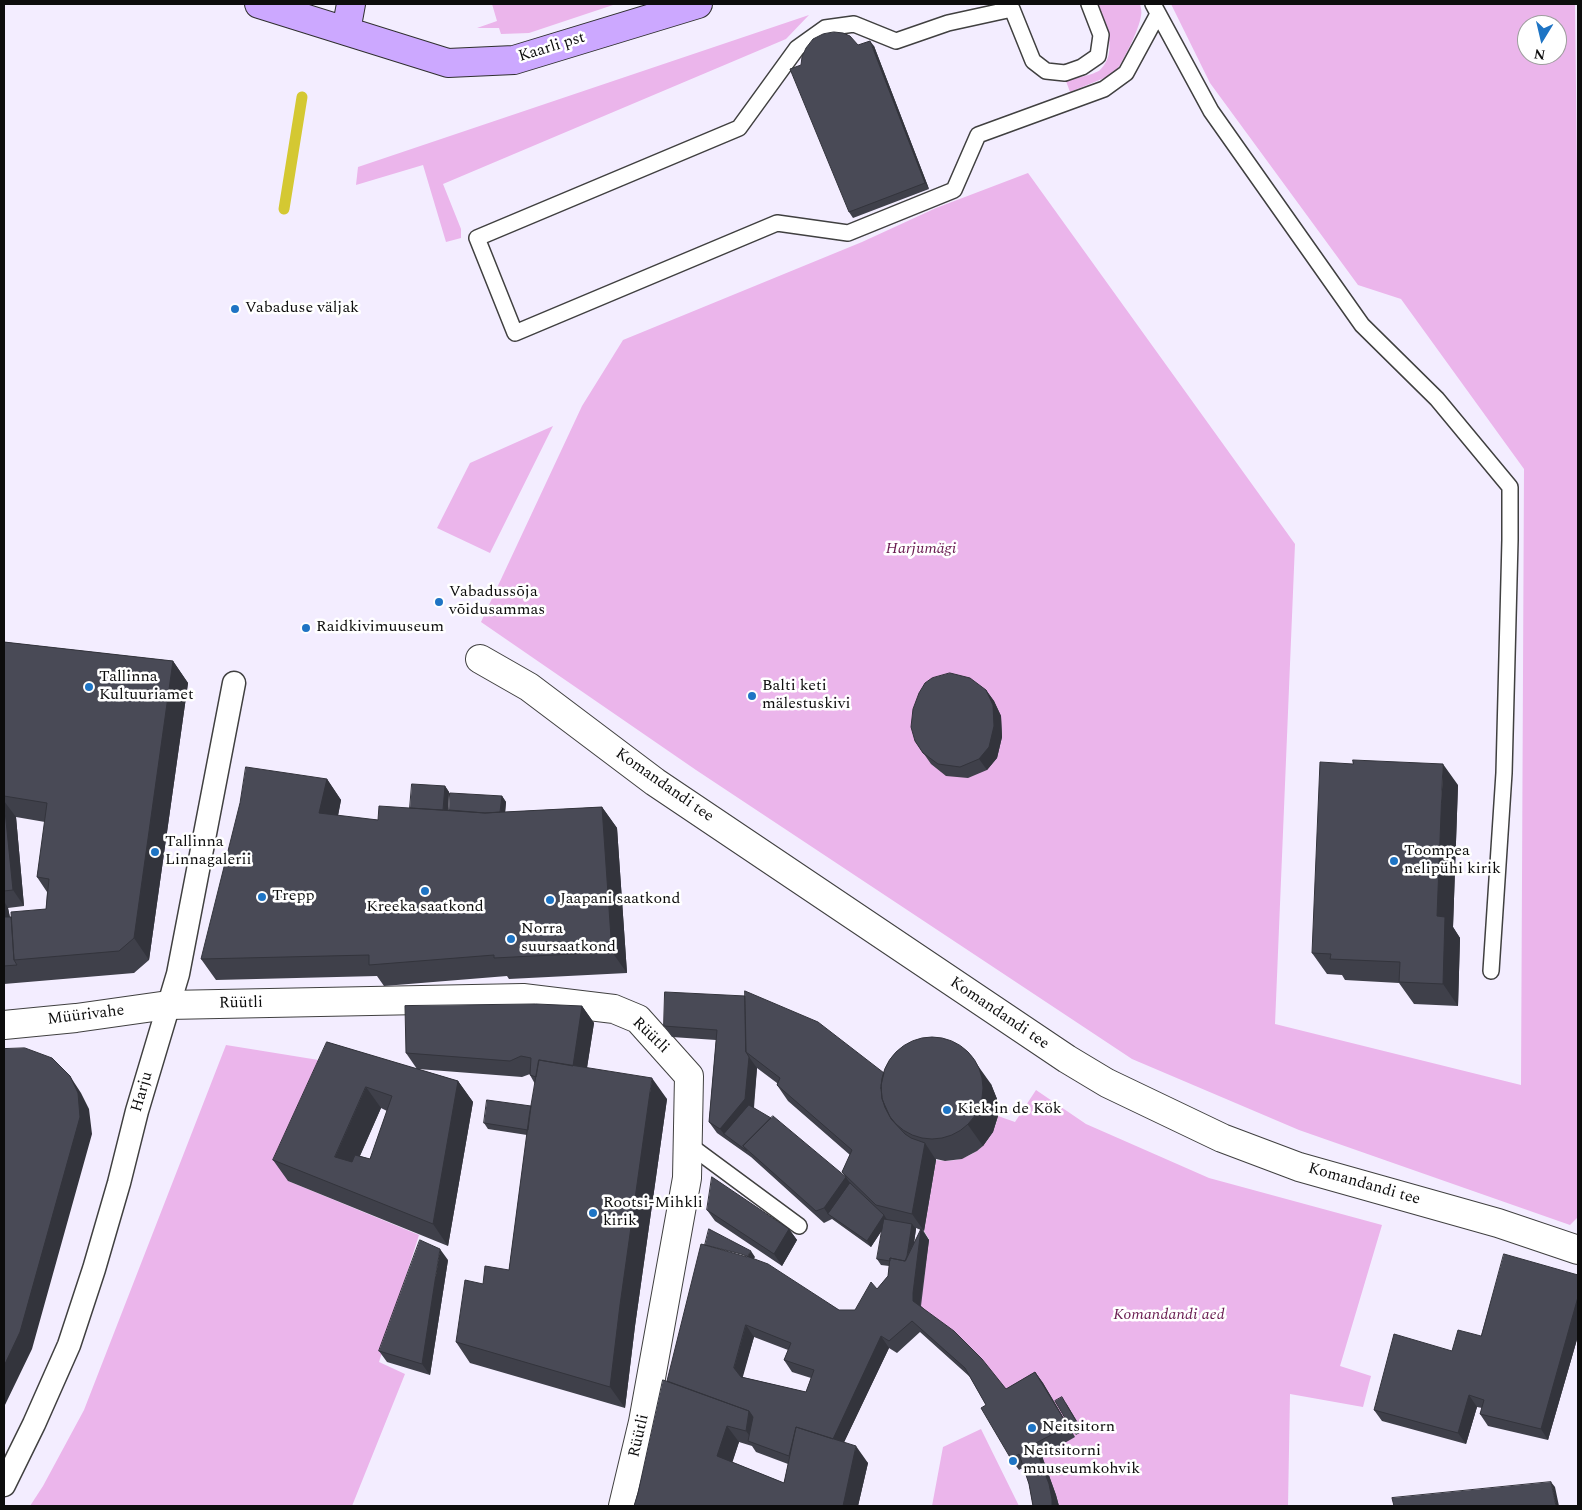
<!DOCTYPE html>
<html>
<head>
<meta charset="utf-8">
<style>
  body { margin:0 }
  #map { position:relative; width:1582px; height:1510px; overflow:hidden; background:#f3edff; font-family:Spectral,serif }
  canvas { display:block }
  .frame { position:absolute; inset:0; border:5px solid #0d0d0d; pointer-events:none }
  .north { position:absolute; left:1517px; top:15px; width:50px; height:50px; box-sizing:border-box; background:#fff; border:1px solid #9e9e9e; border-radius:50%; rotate:189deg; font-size:14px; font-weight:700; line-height:20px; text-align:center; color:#0d0d0d }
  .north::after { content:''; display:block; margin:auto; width:18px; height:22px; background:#1e74c4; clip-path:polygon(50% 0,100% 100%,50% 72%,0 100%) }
</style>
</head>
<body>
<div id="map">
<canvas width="1582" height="1510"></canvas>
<div class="frame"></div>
<div class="north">N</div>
</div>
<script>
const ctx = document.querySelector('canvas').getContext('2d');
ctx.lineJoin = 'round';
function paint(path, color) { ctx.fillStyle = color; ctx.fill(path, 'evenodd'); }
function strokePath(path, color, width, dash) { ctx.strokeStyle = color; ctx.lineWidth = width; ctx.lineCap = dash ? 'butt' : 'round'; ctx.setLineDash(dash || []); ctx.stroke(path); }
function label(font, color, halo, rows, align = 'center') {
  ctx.font = font + ' Spectral,serif'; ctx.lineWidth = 5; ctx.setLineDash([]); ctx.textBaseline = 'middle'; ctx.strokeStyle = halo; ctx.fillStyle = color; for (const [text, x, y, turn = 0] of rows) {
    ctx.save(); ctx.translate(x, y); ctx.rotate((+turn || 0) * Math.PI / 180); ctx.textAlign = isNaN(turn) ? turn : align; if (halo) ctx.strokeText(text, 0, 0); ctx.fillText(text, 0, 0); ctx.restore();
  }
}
const green = new Path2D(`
  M492,4H616L529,33L501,34L499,28H477L497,21Z
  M1098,4H1140C1141,8 1142,12 1141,16C1139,30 1123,62 1114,74L1070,92L1066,81C1074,78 1094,75 1100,70C1119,52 1105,24 1098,4Z
  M1171,4H1575L1578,258V1217L1570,1225L1299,1130L1132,1059L696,770L481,622L582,406L623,340L862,242L936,208L1028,173L1295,544L1275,1024L1521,1085L1524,469L1401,299L1358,285L1210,83ZM1527,25H1557V55H1527Z
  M809,15L786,39L443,184L461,229V238L446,242L423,165L356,185L358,167Z
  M553,426L490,553L437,528L470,463Z
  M226,1045L337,1063L288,1181L419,1235L379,1362L405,1374L352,1506H30L43,1486L84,1410Z
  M1036,1090L1086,1124L1209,1178L1382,1225L1340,1366L1371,1376L1363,1407L1290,1394L1288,1506H1059L1056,1495L1042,1456L1014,1400L921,1312L920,1304L929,1239L924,1231L936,1160C967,1165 992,1146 998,1116L1015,1122Z
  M981,1429L1019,1506H932L943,1447Z`);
const stream = new Path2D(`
  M284,209L302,97`);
const service = new Path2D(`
  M1089,4L1101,35L1098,56L1082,67L1065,73L1046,71L1033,61L1012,9L948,23L896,41L854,24L825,28L797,48L739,128L477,238L515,333L777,223L848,233L954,190L978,135L1104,89L1126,73L1158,14
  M1153,4L1211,111L1362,325L1437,399L1510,487V540L1504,773L1491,971
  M688,1144L799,1226`);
const pedestrian = new Path2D(`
  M4,1485L34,1424L69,1345L94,1269L119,1183L137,1111L178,974L234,683`);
const minor = new Path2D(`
  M480,659L529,687L655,782L1067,1059L1107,1083L1222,1138L1299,1167L1498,1223L1578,1250
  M4,1025L76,1018L168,1005L523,998L614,1009L638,1019L689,1076L687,1178L643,1422L623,1506`);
const secondary = new Path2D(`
  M259,4L448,63L514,60L698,4
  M346,31L351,4`);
const wall = new Path2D(`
  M874,46L929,189L853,218L849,212Z
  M4,642L173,661L188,683L149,960L134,973L4,984ZM16,817L45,822L37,877L47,892L46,909L10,917L8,908L24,906Z
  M986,690L994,701L1001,716L1002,737L997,758L987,770L968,778L946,776L931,764L915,741Z
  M327,779L341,800L338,816L378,820L410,808L445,786L449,792L448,810L502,796L506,802L505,812L602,807L617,828L627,973L509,979L507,976L384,986L377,976L216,980L201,959Z
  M1458,785L1453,927L1460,938L1458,1006L1414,1004L1399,983L1345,980L1342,975L1327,974L1312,953Z
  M665,992L884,1073L991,1084L997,1099L998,1116L993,1132L983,1146L977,1151L962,1159L945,1161L936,1159V1160L924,1231L923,1230L929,1240L921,1306L1006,1389L1035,1372L1043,1383L1075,1437L1042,1456L1056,1495L1059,1506H1033L1029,1484L1024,1467L1019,1470L1011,1459L986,1405L970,1377L920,1332L897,1353L889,1348L844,1442L868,1463L858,1506H634L667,1381L755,1257L753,1259L839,1310H855L877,1289L888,1276L889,1266L881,1265L877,1259L882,1230L871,1247L832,1219L824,1223L751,1157L717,1133L709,1122L716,1040L672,1037L664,1026ZM757,1068L777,1083V1085L788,1101L850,1155L842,1172L846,1177L754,1108ZM916,1228L921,1230L914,1243L916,1229ZM754,1337L788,1350L784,1360L792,1372L811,1378L806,1392L742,1377ZM739,1442L752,1446L756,1452L788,1464L784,1483L732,1462Z
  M582,1006L594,1023L587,1068L667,1099L635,1326L625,1408L470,1363L456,1342L483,1284L509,1270L527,1135L488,1129L484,1123L531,1106L535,1084L530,1075V1074L522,1077L418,1069L458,1081L473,1102L448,1246L288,1181L273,1160L327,1042L417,1069L406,1053ZM381,1108L387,1111L370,1159L360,1156Z
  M707,1210L789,1229L797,1240L782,1266L715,1221Z
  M448,1260L430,1375L387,1362L379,1351Z
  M1578,1275V1336L1548,1440L1488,1426L1480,1414L1482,1408L1477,1407L1466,1444L1382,1421L1374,1410L1452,1351L1481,1336Z
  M1066,1403L1083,1431L1076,1435L1072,1430Z`);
const shadedWall = new Path2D(`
  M870,41L874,46L929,189L925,183Z
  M173,661L188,683L149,960L134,938Z
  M986,690L994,701L1001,716L1002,737L997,758L987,770L979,759Z
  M1443,764L1458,785L1453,927L1460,938L1458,1006L1443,984L1437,916Z
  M327,779L341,800L334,835L319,813Z
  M445,786L449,792L447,821L443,815Z
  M502,796L506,802L504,827L500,821Z
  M4,801L16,817L24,906L13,890Z
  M602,807L617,828L627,973L612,952Z
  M4,901L8,908L13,934L4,921Z
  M582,1006L594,1023L584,1086L572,1070Z
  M749,1057L757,1068L753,1111L724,1134L720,1129Z
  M976,1063L991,1084L997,1099L998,1116L993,1132L983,1146L968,1125Z
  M70,1076L81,1093L89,1109L92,1134L32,1349L4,1407V1366Z
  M652,1078L667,1099L635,1326L625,1408L610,1387L620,1305Z
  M458,1081L473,1102L448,1246L433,1224Z
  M366,1087L381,1108L350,1178L335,1157Z
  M925,1143L936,1160L924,1231L912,1214Z
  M846,1177L854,1189L828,1214L824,1208Z
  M884,1215L888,1221L871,1247L867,1241Z
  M912,1224L916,1229L910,1270L906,1264Z
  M789,1229L797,1240L782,1266L774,1254Z
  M921,1229L929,1240L920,1304L921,1312L913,1301V1293Z
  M440,1249L448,1260L430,1375L422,1364Z
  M751,1251L755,1257L749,1266L745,1260Z
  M1578,1297V1336L1548,1440L1541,1429Z
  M746,1325L754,1337L742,1380L734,1368Z
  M881,1336L889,1348L839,1453L831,1442Z
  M1035,1372L1043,1383L1075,1437L1068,1426Z
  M1469,1395L1477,1407L1466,1444L1458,1433Z
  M749,1411L761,1428L755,1443L746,1431Z
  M727,1426L739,1442L729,1473L717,1456Z
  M1034,1444L1042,1456L1056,1495L1059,1506H1052Z
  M856,1446L868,1463L858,1506H843Z
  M1551,1482L1555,1487L1559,1506H1556Z`);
const building = new Path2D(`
  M834,32L843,33L850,36L858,45L870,41L925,183L849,212L790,69L801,65L802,57L806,48L813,39L823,34Z
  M4,642L173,661L134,938L119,951L14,960L11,912L46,909L49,879L37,877L47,803L4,796Z
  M950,673L970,678L986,690L993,705L994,726L989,747L979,759L960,767L938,764L923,753L915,741L911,727L913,709L919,693L925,683L932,678Z
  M1353,760L1443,764L1437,916L1445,917L1443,984L1399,982L1400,962L1330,959L1331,954L1312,953L1320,762L1353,764Z
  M246,767L327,779L319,813L378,820L379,806L485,813L602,807L612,952L494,958V955L369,965V955L201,959L240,803Z
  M412,784L445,786L443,810L410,808Z
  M450,793L502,796L500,812L485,813L449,810Z
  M4,801L13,890L4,891Z
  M4,917H11L14,960L17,965L4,966Z
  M745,991L818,1022L884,1073L881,1085L882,1099L891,1119L905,1134L911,1138L925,1143L912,1214L876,1205L842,1172L852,1150L777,1085L780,1078L746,1052Z
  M665,992L745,996L746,1052L749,1057L745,1099L720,1129L709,1122L717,1030L664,1026Z
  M536,1004L582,1006L573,1066L539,1060L536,1077L530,1075L531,1058L521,1056L510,1061L406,1053L405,1006Z
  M881 1088a51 51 0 1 1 102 0a51 51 0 1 1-102 0Z
  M327,1042L458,1081L433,1224L273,1160ZM366,1087L392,1096L370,1159L355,1155L352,1162L335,1157Z
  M25,1048L52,1058L70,1076L78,1093L80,1117L20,1332L4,1366V1049Z
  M539,1060L652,1078L620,1305L610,1387L456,1342L465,1280L483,1284L485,1266L509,1270L529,1117Z
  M487,1100L531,1106L528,1130L484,1123Z
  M749,1105L771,1118L743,1146L747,1151L724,1134Z
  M773,1116L846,1177L824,1208L816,1211L743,1146Z
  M712,1177L789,1229L774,1254L707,1210Z
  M850,1183L884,1215L867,1241L828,1214Z
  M884,1219L912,1224L907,1256L905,1261L890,1258V1261L877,1259Z
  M709,1229L751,1251L747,1257L705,1245Z
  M921,1229L913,1293V1301L954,1331L982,1359L1006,1389L1035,1372L1068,1426L1034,1444L1049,1484L1052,1499V1506H1033L1029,1484L1019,1454L1011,1459L981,1408L986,1405L965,1368L912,1321L889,1341L881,1336L833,1439L796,1427L789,1456L748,1441L753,1417L749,1411L667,1381L701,1244L741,1254L768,1264L839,1310H855L871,1282L877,1289L888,1276L890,1258L905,1261ZM746,1325L791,1343L784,1360L814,1370L806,1392L741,1377L734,1368Z
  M420,1240L440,1249L422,1364L379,1351Z
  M1504,1254L1578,1275V1297L1541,1429L1480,1414L1484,1400L1469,1395L1458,1433L1374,1410L1394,1334L1452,1351L1458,1330L1481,1336Z
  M663,1380L749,1411L746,1431L727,1426L717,1456L784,1483L796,1427L856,1446L843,1506H634L638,1493Z
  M1062,1397L1079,1426L1072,1430L1055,1401Z
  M1551,1482L1556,1506H1394L1392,1498Z`);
const markers = [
  [235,309,5,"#1e74c4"],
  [439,602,5,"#1e74c4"],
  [306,628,5,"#1e74c4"],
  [89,687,5,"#1e74c4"],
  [752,696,5,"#1e74c4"],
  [155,852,5,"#1e74c4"],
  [1394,861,5,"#1e74c4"],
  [425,891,5,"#1e74c4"],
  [262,897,5,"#1e74c4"],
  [550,900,5,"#1e74c4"],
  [511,939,5,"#1e74c4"],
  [947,1110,5,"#1e74c4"],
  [593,1213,5,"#1e74c4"],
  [1032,1428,5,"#1e74c4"],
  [1013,1461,5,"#1e74c4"]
];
const streetNames = [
  ["Kaarli pst",552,48,-17],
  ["Komandandi tee",664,786,35],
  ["Rüütli",241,1004,-1],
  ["Komandandi tee",999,1014,34],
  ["Müürivahe",86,1016,-7],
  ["Rüütli",650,1036,44],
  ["Harju",143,1092,-74],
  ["Komandandi tee",1364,1185,16],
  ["Rüütli",640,1436,-77]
];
const poiNames = [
  ["Vabaduse väljak",245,309],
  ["Vabadussõja",449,593],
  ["võidusammas",449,611],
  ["Raidkivimuuseum",316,628],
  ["Tallinna",99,678],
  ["Kultuuriamet",99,696],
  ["Balti keti",762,687],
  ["mälestuskivi",762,705],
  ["Tallinna",165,843],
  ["Linnagalerii",165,861],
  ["Toompea",1404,852],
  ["nelipühi kirik",1404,870],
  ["Trepp",272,897],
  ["Jaapani saatkond",560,900],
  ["Kreeka saatkond",425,908,"center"],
  ["Norra",521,930],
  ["suursaatkond",521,948],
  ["Kiek in de Kök",957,1110],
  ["Rootsi-Mihkli",603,1204],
  ["kirik",603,1222],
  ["Neitsitorn",1042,1428],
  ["Neitsitorni",1023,1452],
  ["muuseumkohvik",1023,1470]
];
const parkNames = [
  ["Harjumägi",921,550],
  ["Komandandi aed",1169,1316]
];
paint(green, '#ebb5eb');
strokePath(stream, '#d4c832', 11);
strokePath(service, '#404040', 18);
strokePath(pedestrian, '#404040', 25);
strokePath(minor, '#404040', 30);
strokePath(secondary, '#2f2f2f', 30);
strokePath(service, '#fff', 15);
strokePath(pedestrian, '#fff', 22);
strokePath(minor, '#fff', 28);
strokePath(secondary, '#cca8ff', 28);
paint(wall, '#3f404a');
paint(shadedWall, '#33343c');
paint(building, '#494a56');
strokePath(building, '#33343c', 1);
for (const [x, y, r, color] of markers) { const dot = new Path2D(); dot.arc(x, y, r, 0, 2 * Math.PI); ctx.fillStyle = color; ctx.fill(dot); strokePath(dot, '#fff', 2); }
label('16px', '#0d0d0d', '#fff', streetNames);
label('16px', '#0d0d0d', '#fff', poiNames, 'left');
label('italic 16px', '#681a4f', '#fff', parkNames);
</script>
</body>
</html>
